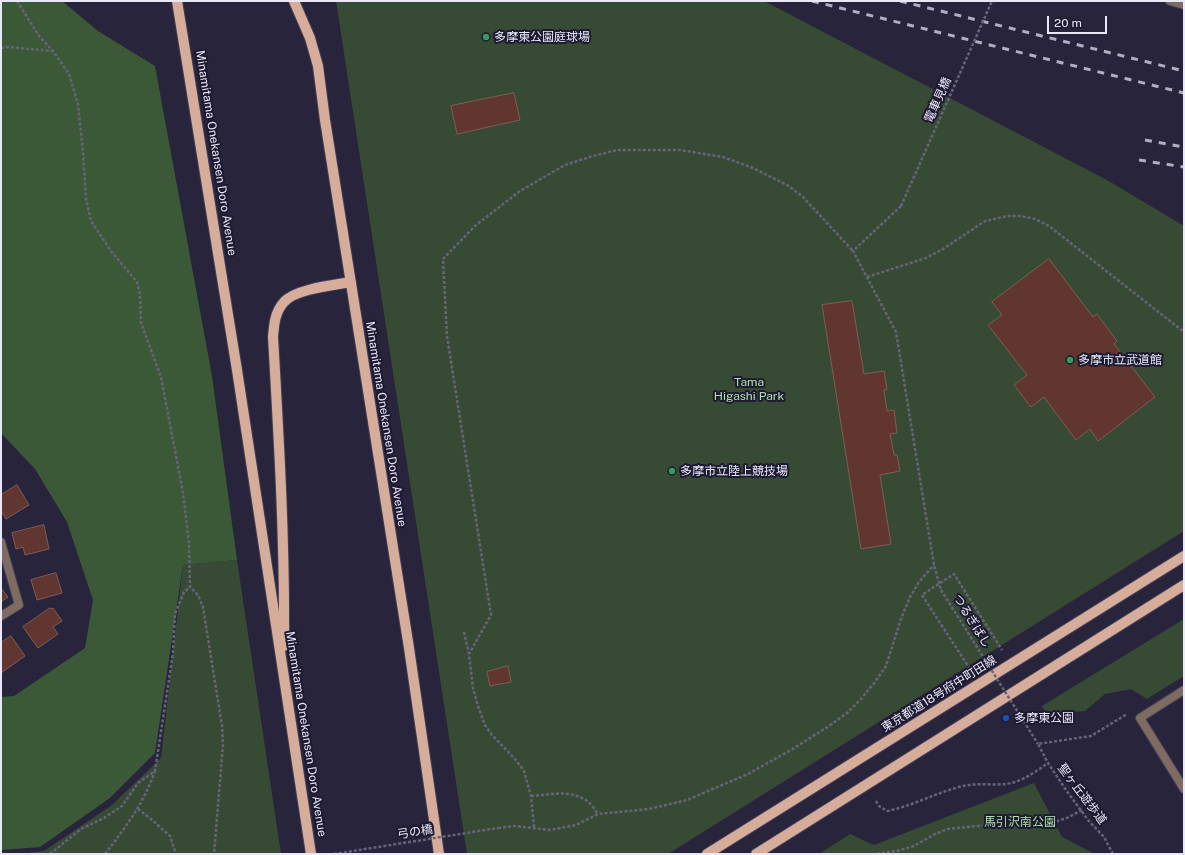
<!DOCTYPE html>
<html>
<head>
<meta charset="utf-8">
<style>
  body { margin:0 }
  #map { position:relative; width:1185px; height:855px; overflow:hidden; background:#27243c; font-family:"Public Sans",sans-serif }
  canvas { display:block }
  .frame { position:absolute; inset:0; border:2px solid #e9e8f9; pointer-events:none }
  .scale { position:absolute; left:1047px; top:16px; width:60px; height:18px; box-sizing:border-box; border:2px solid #e9e8f9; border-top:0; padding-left:5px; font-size:12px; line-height:14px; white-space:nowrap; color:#e9e8f9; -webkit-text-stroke:3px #1d1a31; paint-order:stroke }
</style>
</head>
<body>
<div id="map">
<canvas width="1185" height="855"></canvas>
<div class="frame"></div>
<div class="scale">20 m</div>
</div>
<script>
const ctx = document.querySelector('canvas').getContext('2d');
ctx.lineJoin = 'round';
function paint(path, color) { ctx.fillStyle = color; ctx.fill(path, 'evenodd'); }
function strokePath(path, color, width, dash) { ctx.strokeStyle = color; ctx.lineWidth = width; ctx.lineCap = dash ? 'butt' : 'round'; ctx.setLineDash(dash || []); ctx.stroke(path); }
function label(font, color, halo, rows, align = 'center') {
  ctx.font = font + ' "Public Sans","Noto Sans JP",sans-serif'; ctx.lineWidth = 4; ctx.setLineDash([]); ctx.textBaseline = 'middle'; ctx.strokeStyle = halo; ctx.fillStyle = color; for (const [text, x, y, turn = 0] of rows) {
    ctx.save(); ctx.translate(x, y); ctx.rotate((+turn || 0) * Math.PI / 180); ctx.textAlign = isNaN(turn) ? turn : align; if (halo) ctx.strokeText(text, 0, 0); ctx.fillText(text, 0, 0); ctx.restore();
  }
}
const green = new Path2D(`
  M336,1H764L1107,180L1184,226V531L668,854H467Z
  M237,560L281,854H19L44,851L112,805L161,758L183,565Z
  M1184,619V676L1147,699L1131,689L1105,694L1085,711L1047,714L1042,706Z
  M1034,783L1062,837L1091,852L1093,854H819L850,834L874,845Z`);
const forest = new Path2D(`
  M1,1H62L98,31L155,66L212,376L237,560L183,565L155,753L110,798L40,847L1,850V697L14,696L85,648L93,600L67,522L35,469L1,433Z`);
const building = new Path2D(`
  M514,93L520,120L457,134L451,106Z
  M1049,259L1093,317L1097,314L1117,341L1114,344L1155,397L1098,441L1090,429L1076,440L1044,397L1031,407L1014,385L1027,375L988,325L1002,315L992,302Z
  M852,301L864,374L884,371L887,389L884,390L887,411L894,410L897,433L890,434L894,455H897L900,471L880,475L891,544L861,549L822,305Z
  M17,485L29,505L6,519L1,511V495Z
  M44,525L49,549L25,555L23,547L16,549L12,533Z
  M56,573L62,593L37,600L31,580Z
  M1,588L8,597L1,602Z
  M50,608L51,609L53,608L62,621L53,627L58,634L38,648L23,627Z
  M11,636L25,656L1,673V643Z
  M508,666L511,682L490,686L487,672Z`);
const path = new Path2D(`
  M17,1L39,36L53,51L69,74L78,104L83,152L86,199L91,221L111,251L137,282L140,295L141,323L161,377L183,493L189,543L190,587L198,595L203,607L222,726L223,745L214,854
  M1,48L7,47L52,51
  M901,206L853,251L896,332L934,565L941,590
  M867,277L926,258L943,249L985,221L1007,216H1020L1035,219L1049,226L1184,332
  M464,632L469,654
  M970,669L922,595L954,574L1002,650
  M531,796C548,795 566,790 582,798C589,801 594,808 598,814
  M876,801L879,806L887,811C913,806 937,792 963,786C980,782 999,787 1015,782C1027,778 1038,770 1048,763
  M138,809L151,819L170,836L176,854
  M534,827L531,796L524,771L515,759L492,735L485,725L478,706L473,688L469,654L491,615L447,336L443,259L476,225L520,191L565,165L593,156L617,150H680L723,157L753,168L787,185L802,196L853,251
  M498,828L515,826L550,830L576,825L598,814L649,809L687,800L748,774L791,750L829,726L847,713L861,699L875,682L886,666L901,619L910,597L919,582L934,565
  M50,854L81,829L104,818L122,806L138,783L155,771L173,653L175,614L184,592L190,587
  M105,854C125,828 144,803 155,771
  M877,854L897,851L914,846L935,834L948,829L976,826H1010L1028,822L1057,821L1067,818L1082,810
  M1113,854L1104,837L1088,820L1066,790L1048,763L1038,744L1091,736L1127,714`);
const minor = new Path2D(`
  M1,542L19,605L1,616
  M1184,690L1140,718L1184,789`);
const tertiary = new Path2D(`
  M1170,1L1184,5`);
const primary = new Path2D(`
  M177,1L237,370L311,854
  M294,1L310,38L318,66L325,120L409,648L439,854
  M284,646C285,543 279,440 273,337C274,324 275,312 284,302C295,289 334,285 351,282
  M707,854L1184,556
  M756,854L1184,585`);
const rail = new Path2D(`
  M812,1L1184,93
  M900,1L1184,71
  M1145,140L1184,147
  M1139,160L1184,167`);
const pathBridge = new Path2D(`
  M901,206L992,1
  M941,590L1038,744
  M334,854L498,828`);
const markers = [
  [486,37,4,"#2e9e5b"],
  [1070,360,4,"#2e9e5b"],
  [672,471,4,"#2e9e5b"],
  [1006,718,4,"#1a4fb4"]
];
const poiNames = [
  ["多摩東公園庭球場",494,37],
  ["多摩市立武道館",1078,360],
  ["多摩市立陸上競技場",680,471],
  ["多摩東公園",1014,718]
];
const streetNames = [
  ["電車見橋",938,100,-66],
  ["Minamitama Onekansen Doro Avenue",216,153,81],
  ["Minamitama Onekansen Doro Avenue",386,424,81],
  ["つるぎばし",972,621,58],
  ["東京都道18号府中町田線",939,694,-32],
  ["Minamitama Onekansen Doro Avenue",306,734,81],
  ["聖ヶ丘遊歩道",1082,794,53],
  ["弓の橋",415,832,-9]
];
const parkNames = [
  ["Tama",749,382],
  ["Higashi Park",749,396],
  ["馬引沢南公園",1020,822]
];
paint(green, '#374b34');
paint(forest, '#3b5937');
paint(building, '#623630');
strokePath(building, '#7e5d58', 1);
strokePath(minor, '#423f56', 10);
strokePath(tertiary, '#423f56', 10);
strokePath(primary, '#423f56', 12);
strokePath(path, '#67647a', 2.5, [3, 2]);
strokePath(minor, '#7e6b61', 8);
strokePath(tertiary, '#7e6b61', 8);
strokePath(primary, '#d6ad9b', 10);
strokePath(rail, '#b0afc2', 3, [7, 7]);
strokePath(pathBridge, '#67647a', 2.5, [3, 2]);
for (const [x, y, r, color] of markers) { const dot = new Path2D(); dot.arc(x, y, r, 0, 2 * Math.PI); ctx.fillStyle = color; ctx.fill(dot); strokePath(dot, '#1d1a31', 1.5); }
label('12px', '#e9e8f9', '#1d1a31', poiNames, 'left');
label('12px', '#e9e8f9', '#1d1a31', streetNames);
label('12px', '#afe1a8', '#1d1a31', parkNames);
</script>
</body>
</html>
